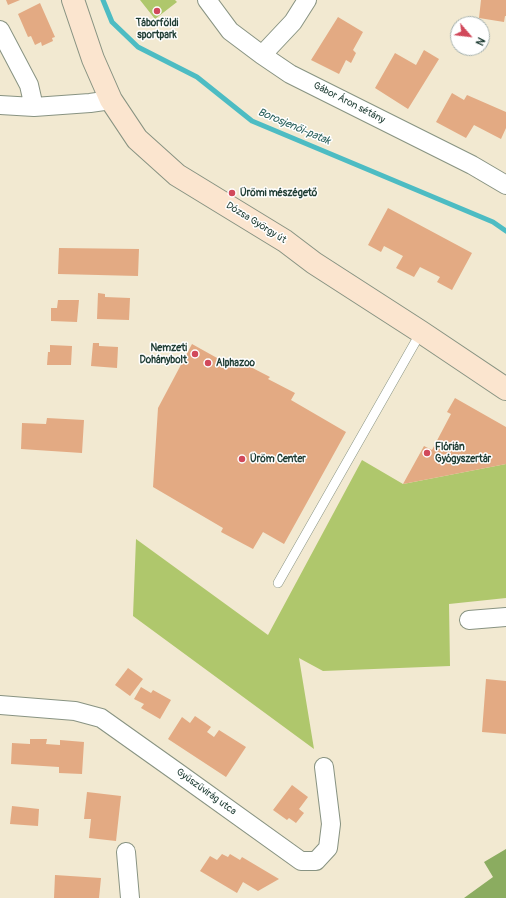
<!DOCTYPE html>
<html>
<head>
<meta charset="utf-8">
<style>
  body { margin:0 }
  #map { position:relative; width:506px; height:898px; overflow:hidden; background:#f2e9d1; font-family:Pangolin,sans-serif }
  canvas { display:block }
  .north { position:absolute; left:450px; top:16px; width:40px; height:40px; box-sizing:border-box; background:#fff; border:1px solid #a5b1ae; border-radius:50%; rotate:118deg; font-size:11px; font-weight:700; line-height:16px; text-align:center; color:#1f3d34 }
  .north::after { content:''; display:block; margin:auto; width:14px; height:18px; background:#d1495b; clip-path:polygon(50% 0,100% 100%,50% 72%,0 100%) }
</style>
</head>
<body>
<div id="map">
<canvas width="506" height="898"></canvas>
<div class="north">N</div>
</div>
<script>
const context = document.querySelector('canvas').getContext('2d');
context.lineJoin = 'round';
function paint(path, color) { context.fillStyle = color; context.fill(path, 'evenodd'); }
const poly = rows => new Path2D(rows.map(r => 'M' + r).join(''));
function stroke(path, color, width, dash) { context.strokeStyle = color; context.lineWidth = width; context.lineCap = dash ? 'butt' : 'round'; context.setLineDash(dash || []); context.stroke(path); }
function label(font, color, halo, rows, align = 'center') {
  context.font = font + ' Pangolin,sans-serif'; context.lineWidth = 3; context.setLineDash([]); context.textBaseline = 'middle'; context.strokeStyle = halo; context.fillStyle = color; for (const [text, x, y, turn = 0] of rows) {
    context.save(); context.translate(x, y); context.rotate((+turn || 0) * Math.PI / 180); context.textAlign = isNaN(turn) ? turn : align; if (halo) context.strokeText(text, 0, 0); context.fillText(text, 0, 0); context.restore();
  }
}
const green = poly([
  [140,0,175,0,177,2,155,19],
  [362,460,403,484,506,464,506,598,449,604,450,666,323,671,299,658,314,749,133,616,136,539,268,635]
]);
const forest = poly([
  [506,849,506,898,464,898,493,877,484,862]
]);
const stream = poly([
  [103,0,112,22,138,47,197,77,252,121,493,222,506,231]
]);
const building = poly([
  [6,0,20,0,8,5],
  [481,0,506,0,506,16,505,16,504,22,479,18],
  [40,3,55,37,52,38,53,41,42,46,41,42,35,45,31,36,28,37,18,14],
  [338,17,363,32,353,50,356,53,351,63,346,60,339,74,311,60],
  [424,50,439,59,408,109,375,88,395,53,416,65],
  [452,93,464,100,467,95,506,112,506,128,501,139,474,125,466,138,436,122],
  [388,208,472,253,452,290,437,282,440,277,420,267,414,277,396,268,403,256,384,246,381,252,368,245],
  [59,248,139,249,138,276,58,274],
  [98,293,105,294,105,297,130,298,129,320,97,319],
  [58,300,79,300,77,322,51,321,51,308,57,308],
  [93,343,99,343,99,346,118,347,117,368,91,366],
  [192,344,235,368,239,361,270,377,268,379,295,393,291,400,346,432,284,544,263,532,253,549,221,532,223,528,153,487,158,408],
  [50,345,72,346,71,365,47,365,48,352,50,352],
  [455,398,506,427,506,464,403,484,424,446,432,450,451,414,447,412],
  [47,418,84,420,82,453,21,449,22,423,46,424],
  [128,668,143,679,130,696,115,685],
  [486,679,506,681,506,734,482,732],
  [141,687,151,693,153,690,171,700,160,719,141,708,144,704,134,699],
  [195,716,211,727,207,732,214,737,219,730,246,747,226,777,168,739,182,717,190,723],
  [30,739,47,739,46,744,60,745,60,740,84,742,82,774,59,773,59,767,11,764,12,743,30,744],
  [292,785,308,797,299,809,304,813,296,823,289,818,287,820,273,810],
  [87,792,121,796,116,841,89,838,91,819,84,819],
  [12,806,39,809,38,826,10,824],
  [222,854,228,857,230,854,240,860,242,857,279,879,258,891,243,882,237,893,200,871,210,856,217,860],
  [55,875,101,878,99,898,54,898]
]);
const service = poly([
  [278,583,421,332]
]);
const minor = poly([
  [207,0,230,31,262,55,290,74,472,165,506,185],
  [0,30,29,85,34,107],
  [262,55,293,22,307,0],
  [0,105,34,107,90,103,111,100],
  [469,620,506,617],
  [0,705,75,711,101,718,177,772,301,861,316,861,328,848,331,824,324,767],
  [126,852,130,898]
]);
const secondary = poly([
  [73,0,93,59,111,100,137,139,177,175,285,241,314,263,421,332,506,389]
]);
const markers = [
  [157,11,4,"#d1495b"],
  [232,193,4,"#d1495b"],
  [195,354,4,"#d1495b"],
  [208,363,4,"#d1495b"],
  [427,453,4,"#d1495b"],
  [242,459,4,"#d1495b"]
];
const poiNames = [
  ["Táborföldi",157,23,"center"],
  ["sportpark",157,35,"center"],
  ["Ürömi mészégető",240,193],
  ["Nemzeti",187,348,"right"],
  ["Dohánybolt",187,360,"right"],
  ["Alphazoo",216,363],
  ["Flórián",435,447],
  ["Gyógyszertár",435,459],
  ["Üröm Center",250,459]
];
const streetNames = [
  ["Gábor Áron sétány",349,103,27],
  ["Dózsa György út",256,223,32],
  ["Gyűszűvirág utca",206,792,36]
];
const waterNames = [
  ["Borosjenői-patak",294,127,23]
];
paint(green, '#afc76c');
paint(forest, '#8bac60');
stroke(stream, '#4dbcc3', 5);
paint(building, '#e3aa83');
stroke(service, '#889382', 10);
stroke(minor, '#889382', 20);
stroke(secondary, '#889382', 24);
stroke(service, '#fff', 9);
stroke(minor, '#fff', 18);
stroke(secondary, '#fbe5cf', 22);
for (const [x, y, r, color] of markers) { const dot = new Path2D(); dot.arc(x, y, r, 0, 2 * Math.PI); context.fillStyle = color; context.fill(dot); stroke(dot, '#fff', 1.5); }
label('bold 10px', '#1f3d34', '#fff', poiNames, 'left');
label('10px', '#1f3d34', '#fff', streetNames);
label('italic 11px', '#2d635f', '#fff', waterNames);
</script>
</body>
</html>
